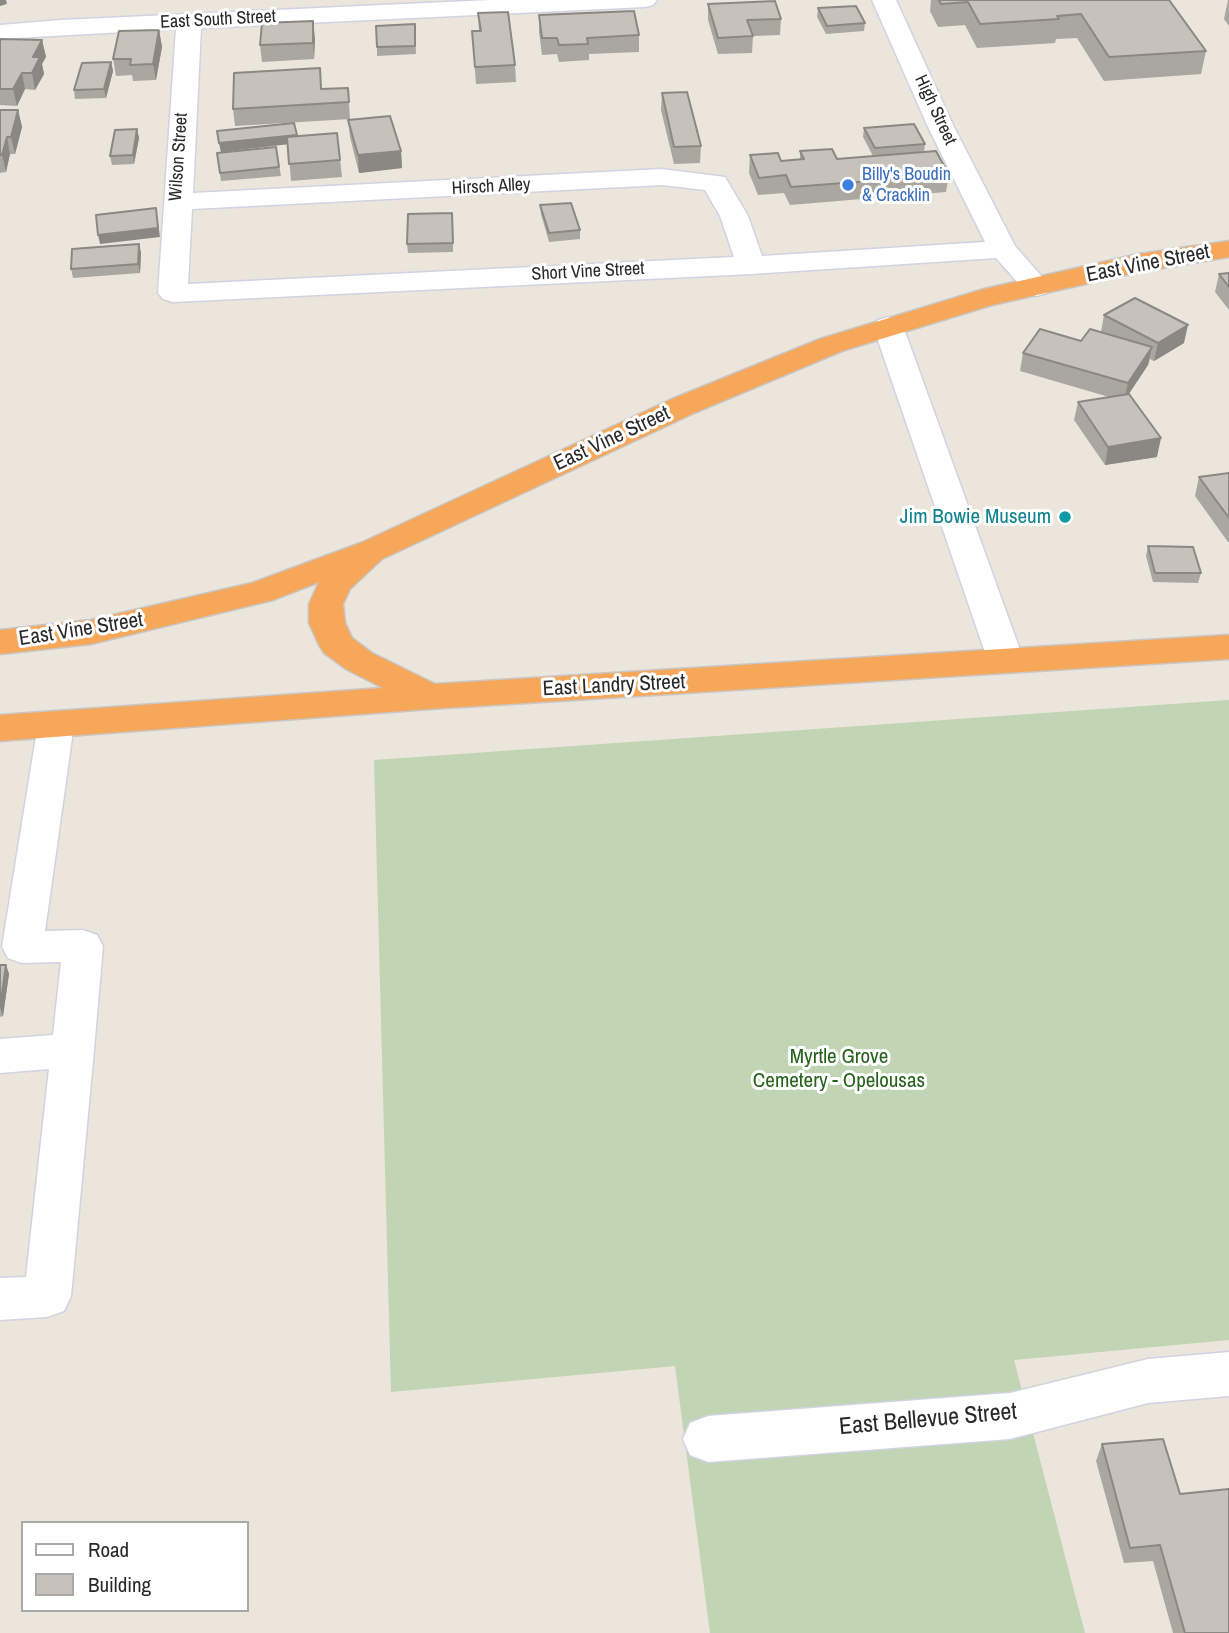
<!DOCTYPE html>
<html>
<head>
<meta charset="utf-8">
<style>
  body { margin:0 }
  #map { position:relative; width:1229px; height:1633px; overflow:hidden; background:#ebe5db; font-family:"Archivo Narrow",sans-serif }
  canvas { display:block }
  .legend { position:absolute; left:21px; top:1521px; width:228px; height:91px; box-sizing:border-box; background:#fff; border:2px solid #a9a9a9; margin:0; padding:9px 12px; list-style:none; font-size:21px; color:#292929 }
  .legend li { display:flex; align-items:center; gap:14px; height:35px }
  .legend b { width:35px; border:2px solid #a9a9a9 }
</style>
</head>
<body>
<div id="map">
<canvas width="1229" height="1633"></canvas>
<ul class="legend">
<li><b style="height:9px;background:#fff"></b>Road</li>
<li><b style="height:19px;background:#c6c2bb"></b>Building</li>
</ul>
</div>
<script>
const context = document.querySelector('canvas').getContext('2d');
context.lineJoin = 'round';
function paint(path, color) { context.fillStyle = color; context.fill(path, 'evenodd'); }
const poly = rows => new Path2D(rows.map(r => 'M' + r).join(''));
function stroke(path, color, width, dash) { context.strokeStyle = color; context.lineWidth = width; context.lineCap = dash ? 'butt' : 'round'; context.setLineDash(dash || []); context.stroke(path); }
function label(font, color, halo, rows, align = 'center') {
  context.font = font + ' "Archivo Narrow",sans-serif'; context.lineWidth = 6; context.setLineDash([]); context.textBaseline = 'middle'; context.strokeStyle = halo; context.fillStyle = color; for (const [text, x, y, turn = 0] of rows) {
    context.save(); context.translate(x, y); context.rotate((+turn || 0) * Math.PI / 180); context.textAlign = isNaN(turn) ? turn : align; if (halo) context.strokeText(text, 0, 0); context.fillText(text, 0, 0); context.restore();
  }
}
const cemetery = poly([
  [1229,700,1229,1340,1014,1360,1085,1633,710,1633,675,1366,391,1392,374,760]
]);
const minor = poly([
  [490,0,657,0,653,5,645,7,201,28,193,193,662,169,725,177,748,216,762,256,985,242,928,127,872,0,896,0,954,127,1015,246,1051,287,1047,293,1037,296,1027,293,996,258,751,274,173,302,163,299,158,293,176,29,0,39,0,25,61,20,490,0],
  [662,185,705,190,720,216,734,257,188,284,192,209,662,185],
  [888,317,898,320,903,326,1024,661,1019,669,1006,673,993,669,988,661,873,326,878,320,888,317],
  [56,711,69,715,74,724,45,931,83,930,97,935,103,946,94,1050,71,1296,64,1311,47,1317,0,1320,0,1278,26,1277,49,1069,0,1073,0,1039,53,1035,61,962,22,963,8,958,2,947,38,724,43,715,56,711],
  [1229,1352,1229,1396,1148,1403,1010,1439,708,1462,690,1455,683,1439,690,1423,708,1416,1010,1393,1148,1359,1229,1352]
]);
const highway = poly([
  [1229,241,1229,257,1139,272,992,305,842,351,694,413,382,559,350,589,343,604,345,623,352,638,372,653,435,684,1229,635,1229,659,430,709,0,741,0,715,383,688,346,669,324,653,319,645,309,623,309,604,319,582,273,600,91,644,0,654,0,630,91,620,252,583,363,542,672,399,820,339,984,289,1139,254,1229,241]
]);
const wall = poly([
  [931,0,1169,0,1206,51,1201,74,1104,81,1077,38,1056,39,1055,43,977,48,965,25,938,27,930,11],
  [1228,0,1229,0,1229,26,1224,19],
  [708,4,781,19,780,35,753,36,752,53,718,54,708,20],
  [818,8,865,23,864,31,826,34,817,17],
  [478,13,515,65,516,82,476,84,472,31,479,31],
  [539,15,639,35,639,52,589,54,589,60,559,62,557,54,542,55,539,32],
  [415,24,416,54,377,56,377,47],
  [159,30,162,47,156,80,133,81,132,75,116,76,113,59],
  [315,38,314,59,262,62,260,45],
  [0,39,42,40,46,57,42,64,44,74,35,90,25,89,17,106,0,105],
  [111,62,113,71,106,98,75,99,74,90],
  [348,88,350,119,235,126,233,109,322,89],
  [662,93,701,146,700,163,674,164,661,110],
  [0,110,18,110,22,127,15,154,10,154,6,172,0,173],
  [348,120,401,151,402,168,359,173,350,137],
  [864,128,925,144,924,152,949,175,946,192,790,205,784,193,758,195,749,173,750,155,781,161,800,160,800,151,837,159,873,156,863,137],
  [137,129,139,138,134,164,112,165,110,156],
  [217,131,297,136,337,133,342,177,291,181,288,144,221,152],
  [276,147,281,176,221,181,217,153],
  [540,205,580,230,580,239,549,242,541,214],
  [453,222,453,252,408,253,407,244],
  [139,244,141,253,140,273,73,278,71,269],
  [1229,273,1229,310,1215,292,1219,274],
  [1104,315,1184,343,1154,361,1150,359,1148,365,1129,394,1157,457,1105,465,1074,420,1078,402,1109,397,1020,371,1023,353,1081,341,1101,332],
  [1229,473,1229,542,1228,542,1195,496,1199,477],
  [1148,546,1201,573,1198,583,1153,582,1146,556],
  [0,965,6,965,9,974,3,1016,0,1017],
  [1102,1444,1180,1494,1229,1633,1173,1633,1153,1561,1124,1563,1096,1461]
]);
const shadedWall = poly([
  [0,0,6,0,7,4,0,6],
  [313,21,315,38,314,59,313,43],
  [159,30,162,47,156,80,153,64],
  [42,40,46,57,42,64,44,74,35,90,32,73,33,57],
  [111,62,113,71,106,98,104,89],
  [22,73,25,89,17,106,13,89],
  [18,110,22,127,15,154,11,137],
  [137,129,139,138,134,164,133,155],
  [297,135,298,143,221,152,219,143],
  [7,137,10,154,6,172,2,155],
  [401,151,402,168,359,173,358,155],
  [156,208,160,237,100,244,98,235],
  [139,244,141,253,140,273,138,264],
  [1188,325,1184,343,1154,361,1158,343],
  [1152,347,1148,365,1124,401,1128,383],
  [1161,438,1157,457,1105,465,1108,447],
  [6,965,9,974,3,1016,0,1007]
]);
const building = poly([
  [939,0,1169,0,1206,51,1109,57,1081,14,1057,16,1059,19,980,24,968,2,941,4,939,0],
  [775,1,781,19,747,20,753,36,718,38,708,4,775,1],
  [856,6,865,23,827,26,818,8,856,6],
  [634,11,639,35,587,38,588,44,559,45,557,38,542,38,539,15,634,11],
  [508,12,515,65,475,67,472,31,481,31,478,13,508,12],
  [313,21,313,43,260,45,262,23,313,21],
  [415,24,415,46,377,47,376,26,415,24],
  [159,30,153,64,130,65,131,59,113,59,119,31,159,30],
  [0,39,42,40,33,57,40,57,32,73,22,73,13,89,0,89,0,39],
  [111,62,104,89,74,90,82,63,111,62],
  [320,68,321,89,348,88,349,102,233,109,234,73,320,68],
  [687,92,701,146,674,147,662,93,687,92],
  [0,110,18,110,11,137,7,137,2,155,0,155,0,110],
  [390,116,401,151,358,155,348,120,390,116],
  [294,123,297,135,219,143,217,131,294,123],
  [914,124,925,144,875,148,864,128,914,124],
  [137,129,133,155,110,156,115,130,137,129],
  [337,133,340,160,289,164,287,137,337,133],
  [276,147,279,167,220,173,217,153,276,147],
  [832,149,837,159,936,151,949,175,791,187,786,175,759,178,750,155,778,153,781,161,804,159,800,151,832,149],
  [571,203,580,230,549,233,540,205,571,203],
  [156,208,158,228,98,235,96,215,156,208],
  [452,213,453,243,407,244,408,214,452,213],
  [139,244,138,264,71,269,72,249,139,244],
  [1229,273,1229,287,1219,274,1229,273],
  [1135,298,1188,325,1158,343,1104,315,1135,298],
  [1040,329,1081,341,1090,329,1152,347,1128,383,1023,353,1040,329],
  [1129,394,1161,438,1108,447,1078,402,1129,394],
  [1229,473,1229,518,1199,477,1229,473],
  [1148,546,1193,547,1201,573,1155,573,1148,546],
  [0,965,6,965,0,1007,0,965],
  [1163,1439,1180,1494,1229,1489,1229,1633,1185,1633,1160,1545,1130,1548,1102,1444,1163,1439]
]);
const markers = [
  [848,185,7,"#3f7fe0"],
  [1065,517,7,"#0f9aa8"]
];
const farStreetnames = [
  ["East South Street",218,20,-3],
  ["High Street",935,110,65],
  ["Wilson Street",179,157,-86],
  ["Hirsch Alley",491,187,-3],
  ["Short Vine Street",588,272,-3]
];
const farShopnames = [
  ["Billy's Boudin",862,175],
  ["& Cracklin",862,196]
];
const streetNames = [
  ["East Vine Street",1148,264,-11],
  ["East Vine Street",612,439,-25],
  ["East Vine Street",81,630,-9],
  ["East Landry Street",614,686,-3]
];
const cultureNames = [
  ["Jim Bowie Museum",1051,517]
];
const parkNames = [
  ["Myrtle Grove",839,1057],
  ["Cemetery - Opelousas",839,1081]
];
const nearStreetnames = [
  ["East Bellevue Street",928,1420,-5]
];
paint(cemetery, '#c1d4b3');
stroke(minor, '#d1d3e1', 3);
stroke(highway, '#c7c7c7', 3);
paint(minor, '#fff');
paint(highway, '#f7a75a');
paint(wall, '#aaa7a1');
paint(shadedWall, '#8b8883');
paint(building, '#c6c2bb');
stroke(building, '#8b8883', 2);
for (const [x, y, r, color] of markers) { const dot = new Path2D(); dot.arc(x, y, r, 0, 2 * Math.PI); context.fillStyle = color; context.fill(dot); stroke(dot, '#fff', 2.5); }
label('18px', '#292929', '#fff', farStreetnames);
label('18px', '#366cbe', '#fff', farShopnames, 'left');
label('21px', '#292929', '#fff', streetNames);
label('21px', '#0d838f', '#fff', cultureNames, 'right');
label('21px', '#27621d', '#fff', parkNames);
label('24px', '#292929', '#fff', nearStreetnames);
</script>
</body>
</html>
